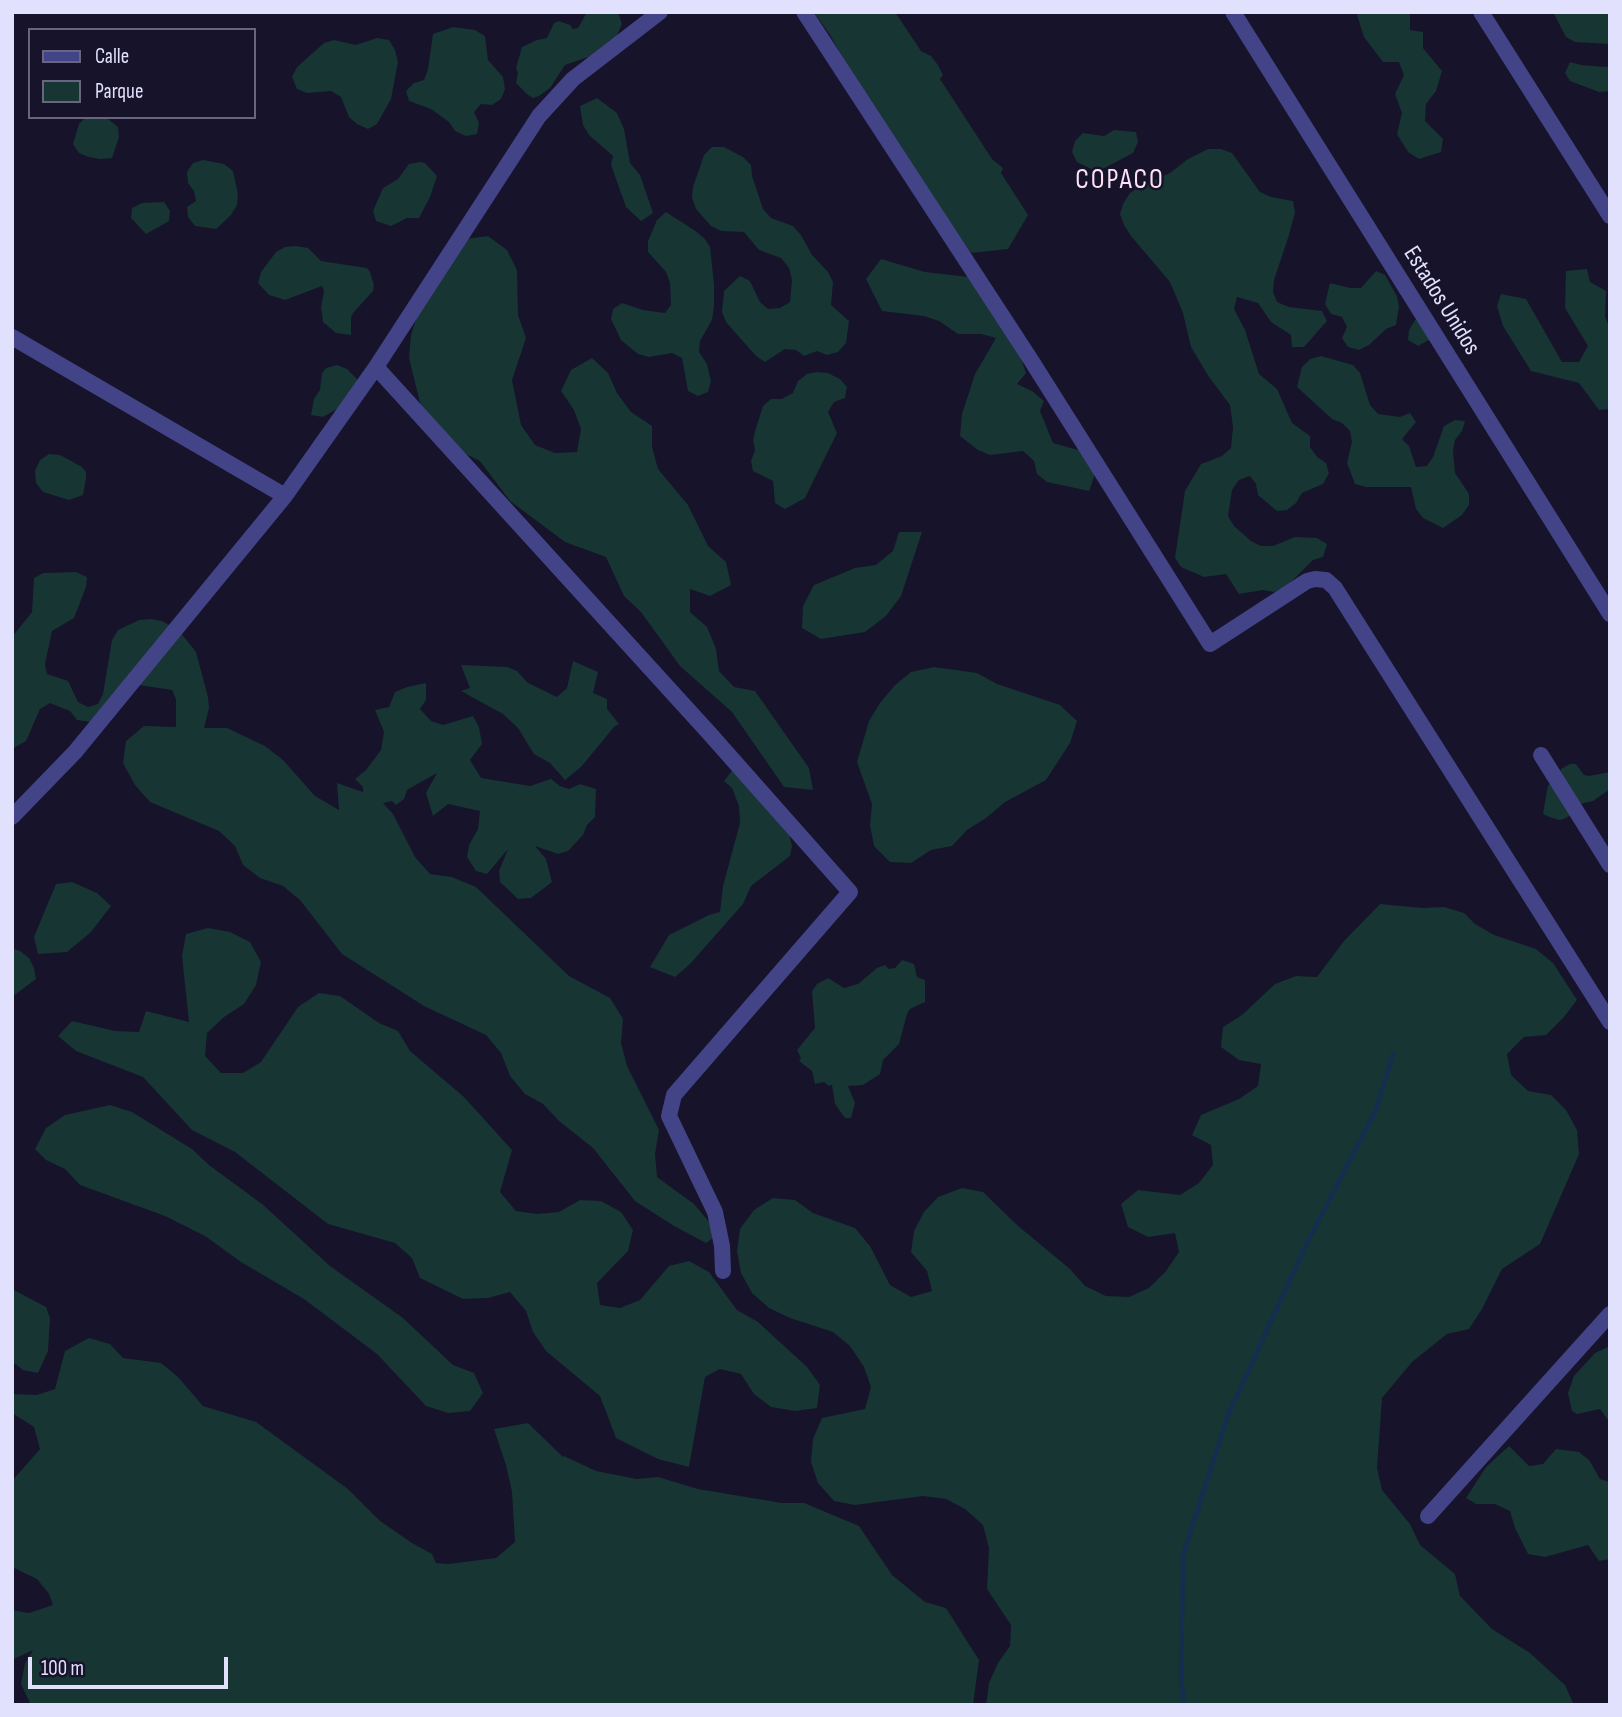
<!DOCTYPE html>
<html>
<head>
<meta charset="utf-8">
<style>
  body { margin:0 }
  #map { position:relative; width:1622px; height:1717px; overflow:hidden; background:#16132b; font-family:"Sofia Sans Condensed",sans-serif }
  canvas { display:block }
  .frame { position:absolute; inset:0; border:14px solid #e1e0fd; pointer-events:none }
  .legend { position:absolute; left:28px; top:28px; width:228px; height:91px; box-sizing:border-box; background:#16132b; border:2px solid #67657f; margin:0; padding:9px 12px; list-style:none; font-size:21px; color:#e1e0fd }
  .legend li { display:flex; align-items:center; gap:14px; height:35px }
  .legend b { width:35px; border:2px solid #67657f }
  .scale { position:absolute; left:28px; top:1657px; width:200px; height:32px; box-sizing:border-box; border:4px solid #e1e0fd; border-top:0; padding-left:9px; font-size:21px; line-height:24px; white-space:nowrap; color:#e1e0fd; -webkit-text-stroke:5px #16132b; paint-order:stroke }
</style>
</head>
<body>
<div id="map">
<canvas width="1622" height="1717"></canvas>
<div class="frame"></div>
<ul class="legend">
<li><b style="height:9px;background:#424487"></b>Calle</li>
<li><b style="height:19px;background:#173532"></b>Parque</li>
</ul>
<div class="scale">100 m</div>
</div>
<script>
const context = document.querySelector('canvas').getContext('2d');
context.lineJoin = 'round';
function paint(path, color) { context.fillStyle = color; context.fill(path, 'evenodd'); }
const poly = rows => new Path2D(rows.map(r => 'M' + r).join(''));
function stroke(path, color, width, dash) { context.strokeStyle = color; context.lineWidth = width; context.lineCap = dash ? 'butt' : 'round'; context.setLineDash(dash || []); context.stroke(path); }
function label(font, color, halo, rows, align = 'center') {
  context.font = font + ' "Sofia Sans Condensed",sans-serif'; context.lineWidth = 5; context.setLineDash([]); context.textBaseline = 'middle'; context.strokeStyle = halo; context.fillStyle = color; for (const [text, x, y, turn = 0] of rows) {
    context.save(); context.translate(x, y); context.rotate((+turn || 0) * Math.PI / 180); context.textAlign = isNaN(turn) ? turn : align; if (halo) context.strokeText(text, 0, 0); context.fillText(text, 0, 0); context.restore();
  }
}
const green = poly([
  [587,12,618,12,622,24,615,40,597,54,565,65,550,88,539,96,533,98,528,95,516,83,518,73,516,68,522,47,537,40,547,38,554,23,559,21,570,25,573,29,578,28],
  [814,12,895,12,921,51,931,56,938,65,943,75,940,79,992,159,1003,168,1001,173,1028,215,1008,249,971,253,891,142,830,35],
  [1356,12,1410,12,1410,30,1423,32,1423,48,1442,71,1436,91,1426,104,1425,121,1443,139,1441,152,1419,159,1408,152,1397,134,1402,113,1395,94,1404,75,1399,62,1383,62,1364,37],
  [1553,12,1610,12,1610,44,1575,42,1566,37],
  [453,27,475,30,485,36,488,60,503,77,505,89,501,99,492,105,481,104,474,112,479,123,477,134,466,136,455,131,449,122,431,109,409,101,406,91,414,83,424,80,428,69,433,34],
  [377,38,389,40,395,50,398,62,391,99,377,124,368,129,357,124,349,117,341,97,331,91,307,93,297,89,292,77,297,67,324,43,334,40,356,45],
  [1570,62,1581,65,1607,67,1610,64,1610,91,1599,92,1570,81,1565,73],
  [597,98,617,113,624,129,630,163,640,175,653,213,641,221,626,207,611,165,613,156,589,135,583,125,580,106],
  [86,117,108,119,118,127,119,137,112,158,100,159,89,157,79,153,73,144,79,124],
  [1114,130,1136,132,1138,142,1133,153,1097,172,1077,162,1072,152,1075,141,1083,133,1104,136],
  [712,147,724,147,743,157,751,165,752,176,763,209,771,218,793,226,801,235,812,255,828,272,833,282,831,305,849,321,846,343,838,352,827,355,817,351,804,356,796,350,785,349,765,362,756,356,726,322,722,312,724,291,740,276,750,281,760,302,768,309,780,308,790,302,792,280,789,268,781,258,759,250,744,232,721,231,711,226,696,209,692,198,693,187,704,155],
  [1208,149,1221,149,1232,153,1260,192,1271,197,1293,201,1295,212,1289,235,1274,280,1273,292,1277,302,1289,307,1322,311,1327,321,1304,347,1292,347,1291,335,1271,322,1258,303,1237,297,1234,309,1245,330,1259,374,1277,389,1292,423,1310,436,1310,447,1317,457,1326,463,1329,473,1323,484,1302,493,1296,503,1287,510,1277,511,1258,495,1256,484,1250,476,1239,480,1232,490,1228,516,1234,526,1251,541,1261,546,1273,546,1295,537,1317,538,1327,544,1323,557,1313,560,1286,587,1274,592,1263,590,1239,594,1226,574,1204,577,1181,567,1175,558,1185,491,1201,464,1222,456,1231,448,1233,427,1230,405,1209,377,1191,347,1183,313,1170,282,1131,236,1124,225,1120,214,1123,204,1130,193,1139,187,1170,173,1188,159],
  [203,160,224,164,233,171,238,194,237,205,231,215,216,229,195,226,188,217,187,207,196,201,194,191,188,183,187,172,193,163],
  [420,162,425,163,437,176,430,197,419,218,407,218,391,226,376,221,373,211,383,188,398,179,409,164],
  [164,202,170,211,169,221,146,234,131,218,132,208,142,203],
  [666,212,694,230,704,238,710,247,714,284,714,307,712,320,700,341,699,352,707,364,711,381,708,392,698,396,688,391,682,358,672,353,649,357,638,354,621,340,611,319,613,309,622,303,643,310,665,313,671,305,670,283,666,272,648,252,648,241,657,220],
  [488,236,507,250,517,270,518,315,526,338,512,380,521,425,535,445,555,453,577,452,581,429,574,410,561,391,571,370,592,358,608,373,617,393,631,412,652,426,652,447,658,469,688,505,708,546,726,562,731,585,710,596,690,589,690,612,707,627,716,649,719,671,734,687,755,691,809,768,813,790,784,787,732,712,680,666,641,612,624,596,606,557,565,542,510,501,480,461,440,441,420,403,409,358,411,335,417,316,465,239],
  [296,246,308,248,321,261,367,268,370,272,374,285,373,291,353,313,351,318,351,335,336,333,323,322,321,307,324,291,322,286,285,300,269,295,258,283,261,272,276,252,285,247],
  [881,259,925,272,969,277,1012,332,1026,373,1017,384,1032,391,1044,401,1040,411,1053,443,1089,453,1095,474,1089,491,1047,482,1037,474,1034,461,1023,451,990,455,978,450,960,436,962,414,975,374,996,338,981,334,958,334,939,321,924,316,882,311,866,279],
  [1587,269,1590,282,1606,291,1605,317,1610,329,1610,409,1599,410,1579,383,1531,371,1503,326,1497,306,1501,294,1526,299,1562,362,1579,362,1588,346,1565,308,1566,271],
  [1376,271,1385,275,1397,296,1399,307,1396,325,1386,329,1369,345,1359,350,1348,347,1342,338,1347,327,1342,317,1331,314,1325,304,1330,283,1350,288,1361,288],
  [1426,319,1429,340,1418,346,1408,340,1409,330,1415,320],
  [1321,356,1353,365,1360,373,1370,405,1378,414,1400,417,1410,413,1416,422,1402,439,1409,446,1416,467,1427,466,1433,457,1444,426,1455,420,1465,421,1462,431,1455,440,1453,451,1455,473,1469,494,1469,505,1462,515,1443,528,1423,518,1416,509,1411,487,1366,487,1355,484,1347,463,1352,442,1350,431,1342,423,1332,419,1297,387,1302,367,1310,359],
  [337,365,347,369,359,381,342,406,323,417,311,415,314,399,320,390,322,373,326,368],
  [817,372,828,373,840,379,847,387,845,398,834,402,828,412,837,433,805,498,785,509,775,503,773,481,753,471,751,461,755,450,753,440,756,428,763,406,771,399,782,399,793,393,798,381,807,374],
  [49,454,60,455,82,467,86,472,86,478,83,495,69,500,43,492,36,483,35,471,40,460],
  [899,532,922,532,901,596,886,616,865,632,821,639,802,628,803,606,814,585,855,568,876,565,893,551],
  [76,572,87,577,86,587,74,618,52,631,45,664,47,674,68,681,78,702,88,707,98,704,103,694,112,640,118,630,139,620,151,619,162,621,171,626,181,633,196,652,208,697,209,708,204,728,227,728,265,746,283,760,315,796,339,810,337,783,363,792,363,787,355,779,366,770,381,750,384,732,375,710,389,707,395,692,407,687,426,683,426,700,420,709,431,721,443,725,473,716,479,727,482,744,470,760,481,778,530,786,551,779,560,786,569,789,580,784,596,789,595,817,587,825,583,835,568,851,558,854,535,846,546,859,552,882,531,898,518,899,500,882,499,871,508,849,487,874,476,871,467,857,469,845,478,829,480,811,448,804,433,816,426,793,437,773,407,790,404,799,396,805,392,801,383,803,393,814,415,857,430,874,452,877,476,887,569,976,610,998,623,1019,621,1043,627,1066,659,1130,655,1154,657,1177,694,1204,710,1223,714,1237,706,1243,674,1226,635,1201,593,1148,559,1121,543,1104,525,1094,510,1076,501,1053,486,1035,424,1006,342,954,300,900,283,886,260,878,243,865,235,846,219,831,150,802,135,785,123,763,126,741,144,726,176,727,176,699,172,690,139,685,98,723,77,720,70,711,50,703,40,709,26,741,12,749,12,637,32,612,34,578,43,573],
  [573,661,598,672,593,693,607,699,607,709,619,724,614,727,581,767,565,780,550,763,534,754,518,728,503,714,461,691,470,688,461,665,507,667,517,671,528,683,557,697,567,688],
  [934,667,977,673,997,684,1060,705,1077,721,1070,743,1046,780,1005,802,986,818,967,830,952,846,931,850,911,863,890,862,874,846,870,825,872,804,857,762,869,721,880,703,895,685,911,672],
  [1570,764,1576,764,1584,775,1589,776,1610,772,1610,789,1593,801,1576,805,1571,815,1566,818,1560,820,1549,817,1543,814,1548,785,1558,781,1561,769],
  [734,768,786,819,792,846,790,856,751,886,743,904,690,964,675,977,650,967,669,935,709,915,720,912,723,886,740,823,739,806,732,788,724,781],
  [72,882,97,893,111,906,91,932,67,952,38,954,34,937,56,884],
  [1380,904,1423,908,1444,907,1464,913,1475,924,1494,935,1536,949,1553,963,1577,1000,1564,1017,1546,1035,1524,1037,1507,1054,1511,1075,1528,1091,1551,1095,1566,1110,1577,1130,1579,1154,1540,1244,1502,1269,1482,1309,1469,1329,1447,1334,1412,1362,1382,1398,1377,1468,1382,1490,1410,1524,1420,1545,1455,1574,1460,1596,1492,1629,1530,1653,1565,1685,1574,1705,986,1705,989,1683,998,1663,1010,1646,1011,1625,987,1589,989,1548,983,1525,965,1509,946,1499,923,1496,855,1505,834,1501,818,1483,811,1462,813,1439,822,1418,865,1409,871,1387,864,1367,850,1346,833,1332,790,1318,769,1308,752,1293,741,1273,737,1251,740,1229,754,1210,773,1198,795,1200,813,1213,855,1228,870,1246,890,1285,911,1297,932,1291,927,1271,911,1252,914,1231,924,1212,938,1197,962,1188,983,1192,1017,1225,1070,1269,1085,1286,1106,1296,1129,1297,1149,1288,1166,1271,1179,1252,1175,1233,1148,1237,1128,1227,1121,1204,1138,1190,1180,1195,1199,1183,1213,1165,1211,1145,1192,1135,1201,1115,1239,1099,1258,1086,1261,1064,1239,1060,1221,1047,1223,1027,1242,1015,1275,984,1296,976,1317,977,1344,941],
  [208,928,230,932,250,942,261,962,256,985,244,1004,224,1017,207,1033,205,1056,221,1073,243,1073,261,1062,298,1007,319,993,340,996,379,1023,398,1031,410,1051,464,1097,512,1150,500,1192,516,1211,537,1214,559,1212,580,1200,601,1201,621,1212,633,1230,628,1251,597,1283,600,1305,620,1308,640,1300,669,1266,689,1261,709,1272,737,1310,758,1322,807,1367,820,1385,817,1408,795,1411,771,1407,754,1394,741,1374,720,1369,705,1377,689,1467,658,1459,616,1438,600,1396,546,1351,533,1332,526,1311,510,1292,488,1298,463,1299,420,1278,412,1258,395,1243,328,1224,235,1152,192,1130,143,1077,76,1051,58,1036,72,1021,115,1031,139,1032,146,1011,189,1022,182,956,186,934],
  [12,948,20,951,29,958,34,968,36,979,12,997],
  [902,960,914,964,917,977,925,980,925,1002,910,1009,907,1014,899,1044,883,1060,880,1074,863,1085,848,1086,855,1103,851,1118,845,1118,835,1104,832,1085,829,1086,824,1082,815,1084,812,1071,799,1061,801,1058,797,1050,815,1028,812,991,817,984,828,978,844,988,858,984,877,968,885,965,889,969,895,968],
  [110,1105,132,1112,192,1149,209,1165,262,1204,330,1266,403,1318,453,1365,474,1373,483,1393,470,1411,448,1413,426,1406,377,1354,304,1299,241,1262,205,1236,165,1216,80,1185,65,1169,46,1160,35,1149,46,1128,65,1115],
  [12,1289,46,1307,50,1318,48,1351,38,1373,23,1370,14,1363],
  [89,1338,110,1344,123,1358,161,1363,178,1377,203,1406,256,1422,348,1489,380,1521,412,1543,432,1554,436,1563,448,1564,496,1558,515,1542,512,1492,506,1465,494,1429,528,1423,563,1457,564,1456,596,1471,637,1479,658,1477,698,1489,782,1503,804,1503,859,1526,892,1575,925,1602,946,1608,979,1660,973,1705,31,1705,21,1684,25,1663,33,1650,12,1660,12,1610,29,1613,53,1605,49,1594,37,1579,12,1567,12,1481,40,1449,34,1427,12,1413,12,1394,37,1395,55,1389,65,1351],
  [1610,1346,1610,1423,1600,1409,1577,1414,1572,1411,1568,1393,1574,1376,1595,1353],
  [1509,1446,1529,1466,1543,1464,1556,1449,1579,1452,1589,1460,1600,1479,1610,1482,1610,1559,1599,1561,1588,1545,1545,1557,1528,1554,1515,1528,1510,1511,1495,1504,1476,1504,1466,1498,1486,1467]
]);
const stream = poly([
  [1184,1705,1181,1680,1183,1555,1228,1415,1307,1243,1376,1110,1393,1054]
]);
const minor = poly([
  [804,12,1031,360,1210,644,1307,581,1315,579,1326,580,1335,588,1610,1022],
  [1233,12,1610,614],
  [1481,12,1610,216],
  [12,337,285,496],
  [376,367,710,734,850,892,674,1095,669,1116,715,1212,722,1246,723,1271],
  [1541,755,1610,865],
  [12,817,75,752,285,496,376,367,539,116,573,79,660,12],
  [1428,1516,1610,1314]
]);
const streetNames = [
  ["Estados Unidos",1441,301,58]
];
const quarterNames = [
  ["COPACO",1120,181]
];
paint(green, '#173532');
stroke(stream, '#132e4f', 4.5);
stroke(minor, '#424487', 16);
label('24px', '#e1e0fd', '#16132b', streetNames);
context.letterSpacing = '2px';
label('28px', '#fde1f5', '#16132b', quarterNames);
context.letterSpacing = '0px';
</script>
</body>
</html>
